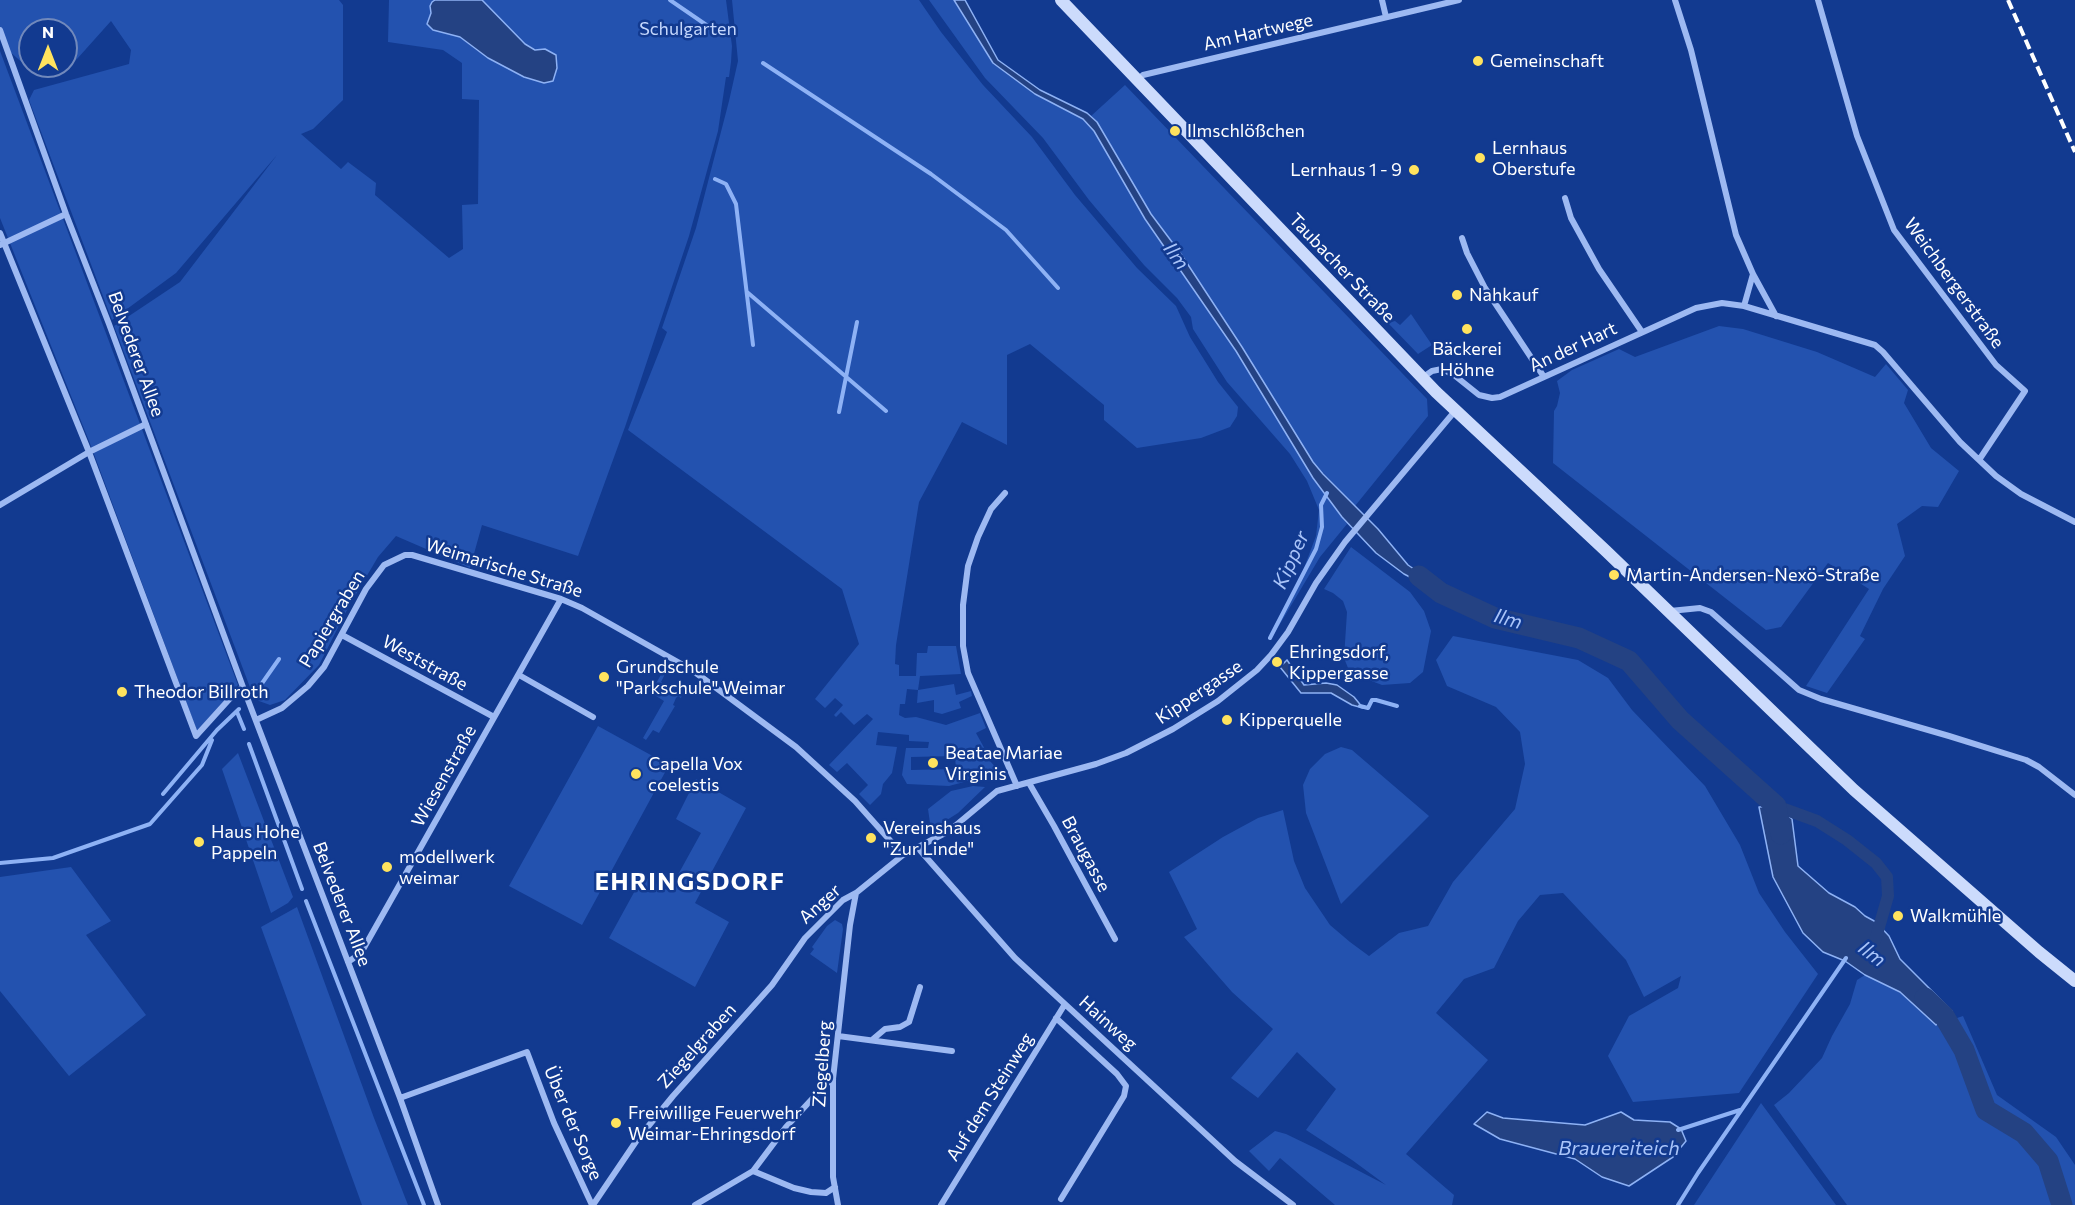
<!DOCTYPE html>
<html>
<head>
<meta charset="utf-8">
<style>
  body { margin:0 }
  #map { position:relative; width:2075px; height:1205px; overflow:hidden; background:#123a90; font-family:Commissioner,sans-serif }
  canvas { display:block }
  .north { position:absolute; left:18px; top:18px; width:60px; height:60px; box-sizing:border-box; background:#123a90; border:2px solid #7189bc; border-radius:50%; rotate:0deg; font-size:16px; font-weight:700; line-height:24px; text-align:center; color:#fff }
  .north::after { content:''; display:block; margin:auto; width:21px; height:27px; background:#ffe35e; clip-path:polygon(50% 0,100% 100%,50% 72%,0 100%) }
</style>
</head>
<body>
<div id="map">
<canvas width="2075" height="1205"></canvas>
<div class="north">N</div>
</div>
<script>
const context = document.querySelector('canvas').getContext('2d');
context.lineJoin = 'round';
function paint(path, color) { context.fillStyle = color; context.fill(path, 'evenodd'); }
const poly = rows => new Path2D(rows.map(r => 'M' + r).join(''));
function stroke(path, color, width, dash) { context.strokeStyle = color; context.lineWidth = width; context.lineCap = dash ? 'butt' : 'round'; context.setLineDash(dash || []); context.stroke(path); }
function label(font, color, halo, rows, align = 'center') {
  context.font = font + ' Commissioner,sans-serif'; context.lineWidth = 5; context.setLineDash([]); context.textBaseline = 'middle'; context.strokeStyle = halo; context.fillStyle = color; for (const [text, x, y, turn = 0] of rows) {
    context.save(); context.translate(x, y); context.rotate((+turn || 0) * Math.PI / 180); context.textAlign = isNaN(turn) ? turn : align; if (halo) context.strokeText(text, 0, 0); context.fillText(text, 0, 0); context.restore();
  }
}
const green = poly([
  [0,0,339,0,343,5,343,100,313,129,301,134,341,169,348,162,376,183,375,195,449,258,463,249,462,205,478,204,479,100,462,99,462,63,443,50,388,42,389,0,435,0,432,2,431,13,427,24,433,30,460,37,476,50,524,77,540,51,525,44,516,37,482,0,726,0,732,46,731,62,729,77,726,77,718,131,689,236,625,427,578,556,482,525,470,568,396,536,378,557,349,606,319,665,285,700,270,705,259,701,251,690,114,326,180,282,277,155,176,273,112,320,29,100,34,90,129,64,131,50,111,21,77,59,66,64,66,30,30,30,30,65,25,65,9,51,0,30],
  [732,0,919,0,941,32,983,85,1032,137,1075,195,1137,268,1176,306,1190,337,1218,382,1238,407,1237,416,1230,427,1201,438,1137,448,1104,420,1104,405,1030,344,1007,355,1007,445,962,422,919,502,896,645,895,664,899,665,899,676,916,676,917,653,927,653,928,646,956,646,961,674,920,676,918,690,954,684,956,695,971,691,972,696,959,702,961,708,942,714,934,712,934,700,917,703,918,690,907,689,905,704,900,704,899,715,905,718,916,717,946,725,980,713,986,728,976,733,987,753,992,757,990,761,997,769,998,775,991,776,984,771,979,778,949,786,907,784,902,775,906,748,928,748,929,742,909,741,909,735,878,732,876,745,897,747,892,773,883,784,881,794,870,805,859,794,868,785,847,763,837,772,829,765,873,719,867,714,854,725,841,712,836,717,834,715,843,705,835,698,825,708,815,699,859,644,842,589,628,430,667,332,662,328,696,228,729,101,738,61],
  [955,756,956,769,911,770,911,757],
  [929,0,954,0,993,63,1035,94,1083,119,1094,131,1145,219,1236,351,1313,478,1347,524,1320,557,1271,639,1269,636,1301,576,1316,536,1319,510,1307,481,1290,454,1227,382,1193,329,1191,317,1177,298,1144,265,1089,200,1043,138,985,78],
  [0,51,238,685,197,731,91,446,0,218],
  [1125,85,1427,399,1428,416,1355,506,1313,462,1242,347,1181,254,1151,214,1104,133,1091,116],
  [1411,314,1432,345,1418,354,1388,323,1395,321,1400,325],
  [1719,326,1743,329,1817,352,1875,377,1886,364,1908,390,1904,403,1931,448,1959,471,1938,507,1922,506,1897,524,1905,556,1883,589,1860,636,1865,639,1827,693,1806,686,1869,589,1828,563,1781,627,1766,630,1553,463,1554,411,1557,406,1560,393,1557,381,1572,370,1619,349,1635,357],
  [1351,547,1410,592,1424,611,1431,631,1423,672,1410,683,1382,685,1356,675,1348,668,1344,658,1347,612,1343,601,1333,593,1324,589],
  [1453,636,1578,660,1608,678,1632,710,1705,786,1740,845,1759,893,1785,932,1818,974,1739,1093,1633,1102,1608,1056,1629,1016,1678,988,1681,976,1644,997,1626,960,1563,893,1540,895,1518,921,1494,968,1464,979,1436,1013,1488,1060,1406,1154,1454,1195,1452,1205,1335,1205,1280,1158,1269,1171,1249,1151,1275,1131,1286,1134,1315,1148,1386,1185,1352,1160,1306,1130,1336,1089,1297,1052,1258,1098,1231,1078,1273,1029,1232,992,1184,937,1197,929,1169,872,1223,837,1258,818,1283,810,1294,861,1305,888,1330,925,1350,942,1369,956,1399,933,1428,926,1453,882,1515,809,1525,764,1520,732,1496,707,1447,686,1436,660],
  [664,669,667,670,661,682,682,695,681,698,678,696,676,698,673,705,675,706,659,733,653,730,646,740,643,738,664,701,653,694,653,689],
  [598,726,669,765,582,925,509,886],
  [1341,747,1352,750,1429,816,1341,904,1306,813,1303,785,1310,769,1325,754],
  [238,753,293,897,288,903,271,913,222,769],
  [696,779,746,808,695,903,729,922,695,987,609,938,643,876,669,891,701,833,676,819],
  [973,786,985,787,958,813,931,830,928,809,951,791],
  [71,867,111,921,86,935,146,1015,69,1076,0,991,0,877],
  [297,907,374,1118,408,1205,362,1205,261,927],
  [835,920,842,924,843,929,837,973,810,954,814,949,812,947,827,926],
  [1865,975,1900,992,1936,1025,1963,1016,1997,1095,2056,1137,2075,1165,2075,1205,1847,1205,1774,1105,1789,1093,1822,1058,1832,1036,1850,1004,1857,980],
  [1761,1103,1836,1205,1694,1205]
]);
const water = poly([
  [435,0,482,0,525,44,535,50,545,49,556,55,557,68,553,81,544,83,524,77,488,58,460,37,433,30,427,24,431,13,430,6,432,2,435,0],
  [954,0,965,0,998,60,1040,90,1087,113,1097,122,1151,214,1181,254,1242,347,1313,462,1323,474,1378,529,1408,565,1434,583,1441,593,1404,574,1376,553,1342,517,1313,478,1236,351,1145,219,1094,131,1083,119,1035,94,993,63,954,0],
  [1287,660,1304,685,1326,683,1337,685,1354,697,1363,708,1352,705,1331,693,1301,693,1280,667,1287,660],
  [1776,806,1792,819,1798,866,1829,893,1855,907,1865,916,1876,922,1889,936,1900,959,1952,1011,1936,1025,1900,992,1865,975,1845,961,1823,952,1803,933,1773,877,1759,807,1776,806],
  [1487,1112,1503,1118,1585,1125,1621,1112,1634,1120,1670,1122,1681,1129,1686,1141,1673,1157,1629,1186,1602,1177,1575,1159,1500,1139,1474,1124,1487,1112]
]);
const stream = poly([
  [670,0,721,35],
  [763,63,931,174,1006,230,1058,288],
  [715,179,726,184,736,204,753,345],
  [747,292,886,411],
  [839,412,857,322],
  [1270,638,1316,549,1322,527,1321,505,1327,493],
  [258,689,279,659],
  [1360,706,1368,708,1372,700,1376,700,1397,706],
  [237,712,244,729],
  [249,744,302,889],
  [163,794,217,730,239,709],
  [0,863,53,858,150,824,202,765,212,740],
  [306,901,424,1205],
  [1678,1130,1740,1110],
  [1678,1205,1698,1173,1846,958]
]);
const canal = poly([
  [1776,806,1817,821,1847,840,1876,863,1887,877,1888,896,1875,941]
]);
const river = poly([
  [1419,576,1441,593,1495,618,1579,638,1629,661,1680,720,1776,806,1781,834],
  [1925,998,1944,1016,1964,1050,1986,1110,2024,1133,2048,1161,2062,1205]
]);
const street = poly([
  [1382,0,1386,17],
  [1675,0,1691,50,1736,235,1753,274,1776,316],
  [1818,0,1857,136,1894,230,1996,365,2025,391,1979,460],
  [0,30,66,214,109,324,243,687,400,1098,438,1205],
  [1137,80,1143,75,1459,0],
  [1565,198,1571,218,1599,269,1642,332],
  [0,233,89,452,196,736,234,694,243,687],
  [1462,238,1467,253,1485,288,1544,377],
  [0,245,66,214],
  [1744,306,1753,274],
  [1422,378,1432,371,1442,369,1454,375,1479,395,1492,398,1500,397,1696,308,1722,303,1744,306,1875,345,1883,352,1960,442,1996,476,2021,494,2075,522],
  [1005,493,991,509,978,537,968,566,963,605,963,646,968,673,1017,786],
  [0,505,89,452,146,424],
  [1670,611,1700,608,1711,612,1799,690,1821,699,1949,736,2026,760,2039,767,2075,795],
  [342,635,494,717],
  [519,675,593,717],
  [256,720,282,708,308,686,324,667,366,589,384,565,405,555,412,555,561,599,582,608,692,670,796,747,855,801,903,855],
  [1029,783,1054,826,1115,939],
  [918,848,1015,958,1235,1161,1293,1205],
  [348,962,361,953,561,599],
  [1056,1018,1117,1074,1126,1086,1124,1096,1061,1199],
  [838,1036,952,1051],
  [872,1040,885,1029,900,1027,909,1022,920,987],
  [400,1098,527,1052,554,1123,592,1205],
  [753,1171,794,1188,811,1192,826,1193,835,1187],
  [593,1205,637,1140,673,1096,772,985,805,938,843,900,856,893,903,855,949,831,997,791,1096,764,1126,753,1173,729,1218,701,1257,670,1271,655,1288,632,1316,583,1345,542,1455,411],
  [695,1205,753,1171,786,1127,826,1084,833,1079],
  [838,1205,833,1177,833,1079,850,925,856,893],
  [941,1205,1065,1004]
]);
const secondary = poly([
  [1061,0,1436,392,1606,551,1854,790,2039,952,2075,981]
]);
const rail = poly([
  [2008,0,2075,152]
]);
const markers = [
  [1478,61,6,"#ffe35e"],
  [1175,131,6,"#ffe35e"],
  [1480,158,6,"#ffe35e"],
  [1414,170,6,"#ffe35e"],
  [1457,295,6,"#ffe35e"],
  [1467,329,6,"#ffe35e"],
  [1614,575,6,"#ffe35e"],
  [1277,662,6,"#ffe35e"],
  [604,677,6,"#ffe35e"],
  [122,692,6,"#ffe35e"],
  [1227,720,6,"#ffe35e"],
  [933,763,6,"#ffe35e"],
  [636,774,6,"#ffe35e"],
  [871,838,6,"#ffe35e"],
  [199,842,6,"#ffe35e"],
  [387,867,6,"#ffe35e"],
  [1898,916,6,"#ffe35e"],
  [616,1123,6,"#ffe35e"]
];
const parkNames = [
  ["Schulgarten",688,29]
];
const streetNames = [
  ["Am Hartwege",1258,32,-13],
  ["Taubacher Straße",1342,268,46],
  ["Weichbergerstraße",1954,283,54],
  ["An der Hart",1573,347,-25],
  ["Belvederer Allee",136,354,70],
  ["Weimarische Straße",504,568,17],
  ["Papiergraben",332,619,-59],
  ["Weststraße",425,663,29],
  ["Kippergasse",1199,692,-34],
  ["Wiesenstraße",444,776,-61],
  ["Braugasse",1086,854,62],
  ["Belvederer Allee",342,904,69],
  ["Anger",820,904,-42],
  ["Hainweg",1108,1023,42],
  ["Ziegelgraben",697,1046,-48],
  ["Ziegelberg",822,1064,-86],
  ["Auf dem Steinweg",990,1097,-58],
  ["Über der Sorge",573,1123,67]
];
const poiNames = [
  ["Gemeinschaft",1490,61],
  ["Ilmschlößchen",1187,131],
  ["Lernhaus",1492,148],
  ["Oberstufe",1492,169],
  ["Lernhaus 1 - 9",1402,170,"right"],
  ["Nahkauf",1469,295],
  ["Bäckerei",1467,349,"center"],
  ["Höhne",1467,370,"center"],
  ["Martin-Andersen-Nexö-Straße",1626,575],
  ["Ehringsdorf,",1289,652],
  ["Kippergasse",1289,673],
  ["Grundschule",616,667],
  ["\"Parkschule\" Weimar",616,688],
  ["Theodor Billroth",134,692],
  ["Kipperquelle",1239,720],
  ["Beatae Mariae",945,753],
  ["Virginis",945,774],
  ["Capella Vox",648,764],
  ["coelestis",648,785],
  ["Vereinshaus",883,828],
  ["\"Zur Linde\"",883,849],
  ["Haus Hohe",211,832],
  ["Pappeln",211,853],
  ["modellwerk",399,857],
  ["weimar",399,878],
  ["Walkmühle",1910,916],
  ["Freiwillige Feuerwehr",628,1113],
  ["Weimar-Ehringsdorf",628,1134]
];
const waterNames = [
  ["Ilm",1176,256,54],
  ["Kipper",1291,560,-66],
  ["Ilm",1508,619,16],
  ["Ilm",1872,954,37],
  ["Brauereiteich",1619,1148]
];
const districtNames = [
  ["EHRINGSDORF",690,882]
];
paint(green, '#2352af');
paint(water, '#244283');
stroke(water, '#8eb2f5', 1.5);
stroke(stream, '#8eb2f5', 4);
stroke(canal, '#244283', 12);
stroke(river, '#244283', 21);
stroke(street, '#9db9f2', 6);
stroke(secondary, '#ccdbfc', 12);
stroke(rail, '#fff', 4, [10, 4.5]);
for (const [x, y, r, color] of markers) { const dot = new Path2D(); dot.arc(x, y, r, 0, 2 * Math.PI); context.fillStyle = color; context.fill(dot); stroke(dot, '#123a90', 2); }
label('18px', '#c4d7fd', '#123a90', parkNames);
label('18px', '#fff', '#123a90', streetNames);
label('18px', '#fff', '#123a90', poiNames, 'left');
label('italic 20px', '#a9c4f9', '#123a90', waterNames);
context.letterSpacing = '1.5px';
label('bold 24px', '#fff', '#123a90', districtNames);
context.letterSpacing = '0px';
</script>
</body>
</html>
